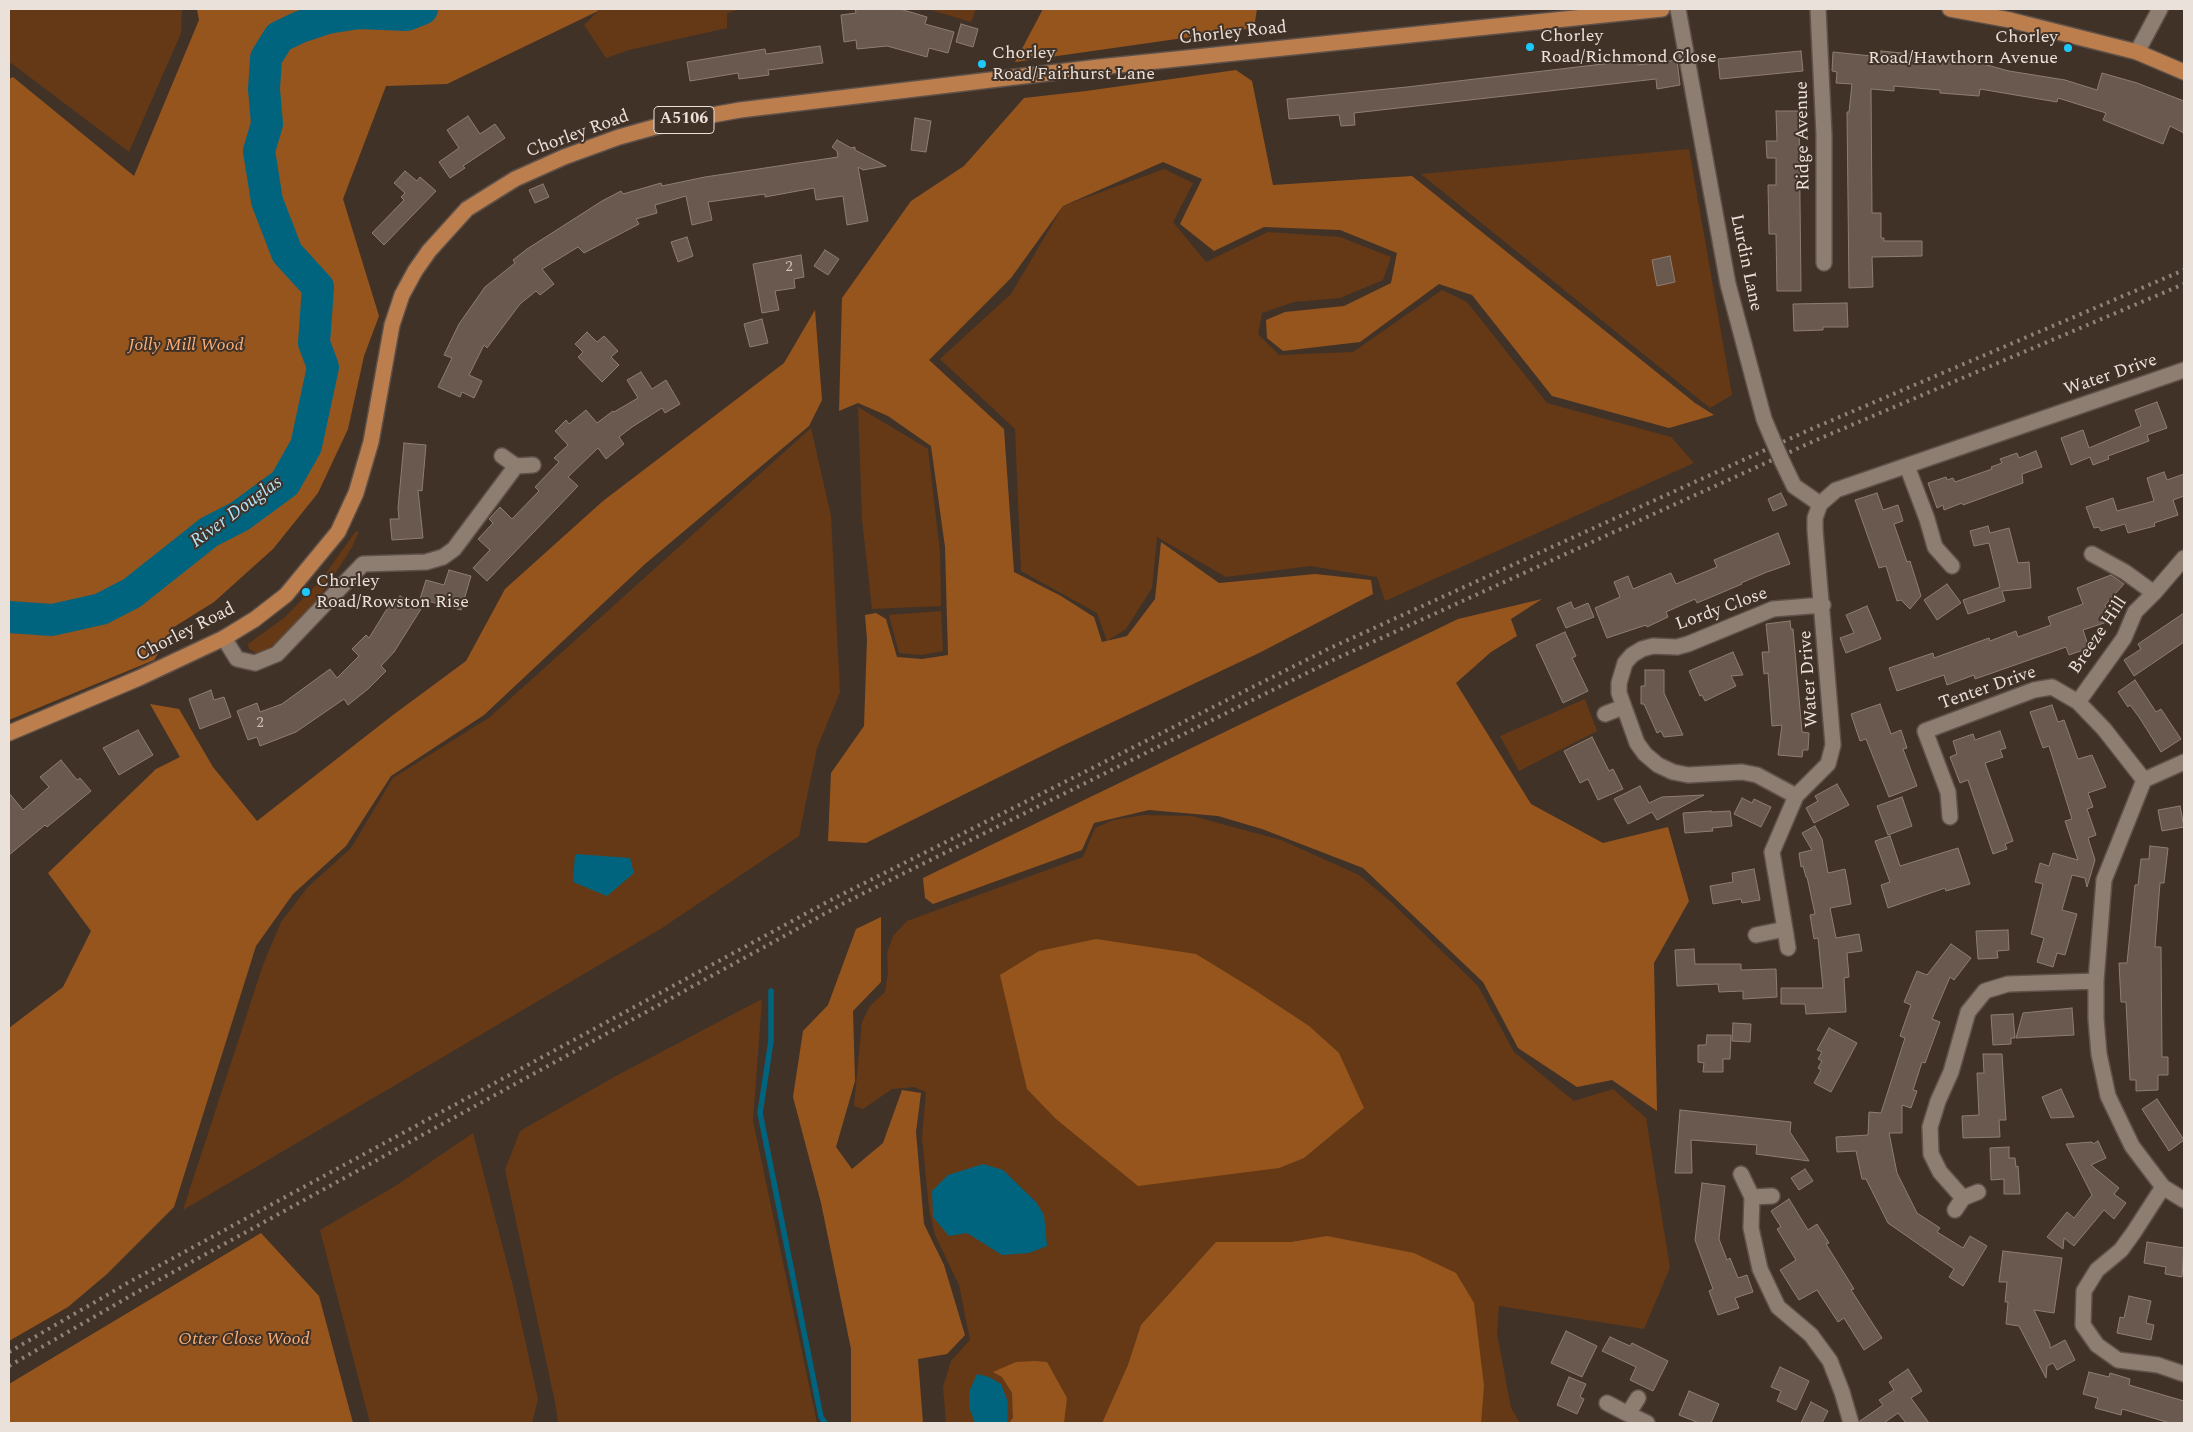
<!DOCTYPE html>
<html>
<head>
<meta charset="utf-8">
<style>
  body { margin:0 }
  #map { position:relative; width:2193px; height:1432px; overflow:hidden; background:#413228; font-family:Spectral,serif }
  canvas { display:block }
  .frame { position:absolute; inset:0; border:10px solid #ebe1db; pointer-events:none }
</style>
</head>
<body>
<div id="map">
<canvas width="2193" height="1432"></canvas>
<div class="frame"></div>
</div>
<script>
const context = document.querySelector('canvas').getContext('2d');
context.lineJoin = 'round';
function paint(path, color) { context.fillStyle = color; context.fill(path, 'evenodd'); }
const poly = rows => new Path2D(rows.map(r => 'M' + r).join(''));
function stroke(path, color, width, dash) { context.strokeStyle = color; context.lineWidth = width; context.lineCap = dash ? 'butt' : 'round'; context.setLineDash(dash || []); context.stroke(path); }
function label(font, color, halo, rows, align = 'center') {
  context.font = font + ' Spectral,serif'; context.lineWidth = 4; context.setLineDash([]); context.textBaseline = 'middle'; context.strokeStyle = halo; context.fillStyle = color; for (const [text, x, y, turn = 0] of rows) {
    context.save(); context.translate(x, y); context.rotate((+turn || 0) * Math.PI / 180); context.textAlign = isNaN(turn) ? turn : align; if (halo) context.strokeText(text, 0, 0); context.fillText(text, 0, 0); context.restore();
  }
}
const green = poly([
  [9,9,182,9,181,33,129,152,11,63,9,64],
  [597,9,741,9,727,13,727,28,629,50,606,58,584,25,598,11],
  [928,9,976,9,971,22],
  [1689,149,1732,395,1710,408,1421,174],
  [1164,169,1193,183,1173,222,1206,262,1268,232,1340,237,1391,257,1383,280,1340,298,1294,302,1262,313,1258,334,1279,355,1353,352,1442,290,1467,302,1547,403,1671,437,1694,463,1385,601,1377,577,1310,566,1226,577,1157,537,1152,588,1126,629,1107,641,1097,613,1021,571,1015,429,940,359,1011,294,1063,206],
  [858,407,928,449,940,552,941,606,872,609,862,519],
  [811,428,831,516,840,692,817,748,799,836,662,928,183,1210,263,965,281,922,308,887,351,848,393,778,490,717],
  [356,531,359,532,352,547,328,585,295,627,278,642,262,653,256,653,249,649,248,644,284,618,321,580],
  [941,611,943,651,921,655,899,653,889,615],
  [1585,699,1597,731,1519,771,1500,736],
  [1144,815,1192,816,1281,840,1359,875,1391,902,1478,986,1514,1052,1574,1101,1613,1089,1646,1118,1670,1268,1644,1329,1499,1306,1497,1334,1511,1408,1520,1423,946,1423,943,1387,951,1361,970,1340,959,1285,935,1235,929,1208,922,1137,926,1092,914,1087,892,1089,863,1109,854,1106,862,1022,870,1006,885,992,888,973,887,953,893,936,907,921,1083,857,1095,828,1113,820],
  [762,999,753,1121,817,1423,558,1423,556,1407,505,1170,520,1131,614,1077],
  [473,1133,514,1290,538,1399,532,1423,370,1423,320,1230,397,1185]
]);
const forest = poly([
  [197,9,597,9,598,11,447,84,386,86,343,199,379,316,364,356,348,429,318,493,273,549,214,602,174,627,154,660,9,720,9,79,13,77,134,176,199,20],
  [1043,9,1257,9,1254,28,1015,62],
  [1236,70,1252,81,1273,185,1412,176,1695,403,1714,415,1669,428,1552,396,1472,295,1439,284,1360,342,1283,351,1267,338,1266,320,1285,312,1344,306,1391,283,1397,253,1340,230,1264,227,1214,251,1180,224,1202,179,1163,162,1063,206,1011,278,929,360,1004,429,1014,572,1061,596,1094,617,1102,642,1127,636,1155,599,1161,542,1219,583,1315,574,1371,580,1373,594,1259,653,1064,745,866,843,828,841,831,773,864,726,867,639,865,615,876,613,886,619,897,657,922,659,948,655,945,547,931,446,888,416,858,403,839,411,842,298,911,201,964,166,1024,98,1086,91],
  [815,310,822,400,809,426,645,564,484,715,391,776,346,846,293,894,256,946,174,1207,107,1274,68,1307,9,1341,9,1028,63,987,91,931,48,873,156,769,180,757,150,704,179,709,213,767,257,821,393,715,466,661,505,589,603,501,784,363],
  [1542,599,1511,619,1517,636,1491,652,1456,683,1531,804,1603,843,1668,827,1689,901,1654,963,1657,1111,1612,1080,1577,1087,1518,1048,1483,982,1363,868,1262,829,1218,816,1149,810,1094,823,1082,850,933,904,925,898,923,878,1458,619],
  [881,917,881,982,853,1011,855,1081,836,1147,852,1169,883,1143,902,1090,921,1093,916,1132,924,1224,944,1265,965,1335,947,1354,918,1359,923,1423,851,1423,851,1349,821,1203,793,1097,803,1031,828,1005,856,929],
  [1096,939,1196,954,1253,989,1309,1026,1339,1053,1364,1108,1304,1158,1279,1168,1138,1186,1056,1119,1027,1089,1000,975,1039,951],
  [261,1233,319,1296,353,1423,9,1423,9,1384],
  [1327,1236,1414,1253,1456,1273,1474,1303,1484,1386,1481,1423,1104,1423,1103,1421,1128,1365,1141,1325,1216,1242,1291,1242],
  [1035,1361,1047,1362,1067,1398,1064,1423,1009,1423,1013,1418,1012,1393,1002,1377,993,1372,1016,1362]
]);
const water = poly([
  [575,854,630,858,634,873,607,896,573,882],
  [983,1164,1003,1170,1036,1202,1044,1215,1047,1246,1029,1253,1002,1255,967,1233,949,1236,933,1217,932,1191,948,1175],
  [977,1374,989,1377,1001,1384,1008,1402,1007,1423,975,1423,969,1407,969,1392]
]);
const stream = poly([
  [771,991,771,1041,760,1113,821,1417,825,1423]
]);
const river = poly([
  [9,617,52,620,101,609,132,593,209,532,240,516,285,483,306,446,323,367,314,343,318,287,287,253,267,201,259,151,267,124,264,89,266,58,279,37,300,27,327,18,359,13,407,15,422,9]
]);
const building = poly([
  [855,9,900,9,927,17,925,24,954,32,948,53,929,48,927,57,887,46,857,49,856,40,844,42,841,15,856,13,855,9],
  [961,24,978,29,973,47,956,42,961,24],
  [820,46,823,63,768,70,769,75,739,79,738,73,690,81,687,62,765,49,766,54,820,46],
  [1801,51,1803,71,1720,79,1718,59,1801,51],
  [1881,51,1965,59,2009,71,2065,80,2097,90,2102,73,2137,83,2184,101,2184,133,2170,126,2163,144,2103,120,2106,113,2058,98,2057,102,1980,89,1979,96,1940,93,1940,90,1894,86,1894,91,1871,89,1872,213,1881,213,1881,238,1884,238,1884,241,1922,241,1922,256,1872,257,1873,287,1849,288,1847,112,1849,112,1852,84,1836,83,1837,72,1832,71,1833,52,1881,57,1881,51],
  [1637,60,1638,65,1677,60,1680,85,1657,89,1656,79,1354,113,1355,125,1341,126,1339,115,1289,119,1287,99,1407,87,1637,60],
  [1776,111,1799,111,1801,291,1777,291,1776,234,1769,234,1768,185,1776,185,1776,158,1767,158,1766,141,1777,141,1776,111],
  [468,116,480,134,495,124,505,138,463,166,465,168,450,178,439,162,459,148,447,130,468,116],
  [915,118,931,121,926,152,911,150,915,118],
  [837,140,851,148,855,147,855,150,886,166,863,170,858,167,868,221,847,225,843,196,816,200,814,188,765,197,765,194,708,202,712,220,692,225,686,196,655,205,657,213,636,219,639,224,584,253,578,247,542,269,554,284,540,295,536,291,520,304,487,348,484,345,469,375,482,381,474,398,462,392,460,397,438,387,452,358,444,355,459,324,485,287,515,263,513,260,527,249,602,201,621,191,623,194,661,183,662,186,705,177,838,157,837,151,832,147,837,140],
  [405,171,417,181,420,177,436,191,384,245,372,233,404,200,401,197,405,193,394,183,405,171],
  [543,184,549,197,535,203,529,190,543,184],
  [687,237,693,256,678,262,671,242,687,237],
  [825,250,839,259,828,275,814,266,825,250],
  [801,255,804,277,794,279,795,288,775,291,779,310,762,313,753,264,801,255],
  [1670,256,1675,282,1657,286,1652,260,1670,256],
  [1847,303,1848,327,1823,327,1823,330,1794,331,1793,304,1847,303],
  [762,319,768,343,750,347,744,324,762,319],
  [587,332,597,342,604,336,618,351,611,357,619,365,602,382,578,357,583,352,575,344,587,332],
  [641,372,652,389,666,380,680,404,665,413,662,408,632,427,619,437,624,444,606,459,598,448,568,477,578,486,487,581,473,568,490,550,478,539,493,523,489,519,500,507,512,519,539,491,535,487,559,462,554,458,568,445,555,431,566,420,569,424,586,410,597,423,613,411,614,412,638,398,627,380,641,372],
  [2157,402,2167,428,2147,435,2149,441,2108,456,2109,459,2093,465,2090,457,2071,465,2061,438,2083,430,2089,448,2141,426,2135,410,2157,402],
  [404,443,426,445,422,491,418,490,423,538,392,540,390,519,399,519,398,508,404,443],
  [2036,451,2042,467,2022,474,2023,483,1963,505,1962,503,1944,510,1943,505,1937,508,1928,483,1946,477,1947,480,1953,478,1955,482,1992,469,1991,467,2002,463,2000,459,2017,453,2019,458,2036,451],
  [2164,472,2167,480,2184,474,2184,496,2173,500,2178,515,2154,523,2155,526,2128,533,2125,524,2101,531,2099,527,2094,528,2086,507,2113,498,2117,511,2154,501,2147,478,2164,472],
  [1781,493,1787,505,1773,511,1768,499,1781,493],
  [1877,493,1883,510,1898,505,1903,521,1894,524,1907,562,1910,561,1921,596,1910,609,1901,600,1897,601,1886,566,1879,568,1855,500,1877,493],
  [1988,526,1990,533,2009,528,2018,563,2029,562,2031,588,2002,591,2005,601,1968,614,1963,600,2000,587,1989,543,1974,546,1970,531,1988,526],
  [1778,533,1790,564,1767,572,1741,583,1742,584,1697,603,1695,599,1666,612,1668,617,1647,627,1646,625,1607,638,1595,608,1620,597,1614,582,1628,576,1633,589,1671,573,1676,584,1717,567,1714,560,1778,533],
  [449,570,471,576,461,610,420,599,426,580,444,585,449,570],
  [2111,575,2124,584,2105,605,2110,621,2083,630,2089,648,2069,655,2066,647,1975,679,1974,675,1947,685,1944,675,1897,691,1889,668,1933,653,1934,658,1989,638,1990,641,2016,631,2018,637,2051,625,2048,617,2083,604,2077,588,2111,575],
  [1947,584,1961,603,1937,620,1924,600,1947,584],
  [400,596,421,609,394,652,381,666,386,671,368,689,348,705,344,699,296,732,260,746,257,737,248,740,237,711,257,703,260,712,282,704,330,669,337,678,359,656,352,649,366,635,369,638,390,604,394,607,400,596],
  [1571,602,1574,609,1588,603,1594,617,1566,628,1557,608,1571,602],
  [1867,606,1881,639,1846,653,1840,638,1854,633,1846,615,1867,606],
  [2184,613,2184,642,2134,676,2124,660,2141,649,2138,644,2184,613],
  [1790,621,1791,629,1793,629,1802,732,1809,733,1808,750,1803,750,1802,757,1778,755,1782,725,1772,726,1768,673,1764,674,1762,652,1769,652,1766,624,1790,621],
  [1565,632,1576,656,1572,658,1588,691,1563,703,1536,645,1565,632],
  [1733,652,1743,675,1731,676,1736,686,1705,701,1702,695,1700,696,1689,671,1733,652],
  [1645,670,1664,670,1664,693,1683,735,1664,737,1661,731,1657,733,1644,704,1641,704,1641,686,1645,686,1645,670],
  [2135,680,2156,712,2161,709,2181,739,2161,752,2139,717,2130,705,2128,707,2118,692,2135,680],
  [211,690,214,700,224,697,231,717,200,729,189,699,211,690],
  [1880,704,1891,734,1901,730,1907,748,1903,749,1917,786,1889,797,1866,739,1860,741,1851,714,1880,704],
  [2052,705,2058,722,2064,720,2078,759,2092,755,2106,787,2088,793,2093,807,2087,809,2096,835,2088,838,2095,860,2087,887,2085,878,2072,875,2062,910,2077,914,2065,955,2057,953,2053,967,2037,962,2044,938,2031,934,2043,884,2035,882,2040,863,2049,866,2053,853,2078,860,2065,821,2072,819,2063,790,2049,746,2043,748,2030,712,2052,705],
  [138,730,153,755,119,775,103,748,138,730],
  [2000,731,2006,748,2000,750,2003,757,1985,763,2013,841,2005,844,2007,849,1993,854,1968,780,1960,783,1950,757,1957,754,1953,741,1973,734,1975,740,2000,731],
  [1592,737,1609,771,1613,769,1623,789,1598,800,1588,779,1580,783,1564,751,1592,737],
  [61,760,77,780,80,778,91,791,47,827,45,825,9,855,9,793,23,810,49,787,40,777,61,760],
  [1837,784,1849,805,1814,823,1806,808,1818,801,1815,796,1837,784],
  [1640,786,1649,803,1662,797,1704,795,1657,820,1652,812,1628,824,1614,799,1640,786],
  [1902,797,1912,826,1888,835,1877,806,1902,797],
  [1742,798,1752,803,1754,799,1771,807,1761,827,1734,814,1742,798],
  [2180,806,2184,827,2162,831,2158,810,2180,806],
  [1711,811,1711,812,1730,811,1732,826,1712,828,1713,831,1685,833,1683,813,1711,811],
  [1815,826,1822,839,1828,873,1845,869,1848,885,1851,904,1830,908,1836,938,1859,934,1862,951,1847,953,1849,977,1844,978,1846,1012,1806,1014,1805,1004,1781,1004,1781,988,1823,988,1818,938,1814,939,1810,915,1815,914,1807,877,1806,877,1803,866,1801,867,1799,853,1812,850,1802,833,1815,826],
  [1890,836,1900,866,1958,848,1970,884,1946,891,1945,888,1888,908,1881,885,1890,882,1875,841,1890,836],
  [2150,846,2168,848,2164,883,2160,883,2155,947,2161,947,2162,1057,2168,1057,2168,1075,2158,1075,2158,1090,2136,1091,2136,1080,2130,1080,2126,1002,2121,1002,2119,963,2127,963,2135,885,2138,885,2141,859,2149,859,2150,846],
  [1754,869,1760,900,1742,903,1741,899,1713,904,1710,886,1733,882,1732,873,1754,869],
  [2008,930,2009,950,1997,951,1998,958,1978,959,1976,931,2008,930],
  [1951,944,1971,958,1954,980,1950,977,1932,1019,1940,1022,1925,1063,1922,1062,1913,1090,1917,1091,1911,1108,1902,1105,1902,1133,1889,1133,1897,1173,1917,1213,1940,1228,1937,1232,1963,1248,1970,1236,1987,1246,1963,1286,1949,1277,1954,1269,1888,1223,1866,1179,1862,1179,1856,1151,1837,1152,1836,1137,1868,1135,1869,1112,1881,1113,1905,1038,1900,1036,1911,1005,1904,1002,1917,971,1927,975,1951,944],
  [1694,949,1695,964,1741,964,1741,970,1776,969,1777,997,1743,999,1743,991,1719,992,1718,984,1677,986,1675,950,1694,949],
  [2072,1008,2074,1035,2016,1038,2023,1013,2072,1008],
  [2013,1014,2015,1038,2011,1038,2011,1044,1993,1045,1991,1015,2013,1014],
  [1733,1023,1751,1024,1750,1042,1732,1041,1733,1023],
  [1829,1028,1857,1043,1831,1092,1814,1083,1821,1070,1818,1068,1822,1061,1818,1059,1822,1052,1817,1050,1829,1028],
  [1707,1035,1731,1035,1730,1059,1723,1059,1723,1072,1703,1072,1704,1063,1698,1062,1698,1045,1706,1045,1707,1035],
  [1983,1054,2002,1054,2006,1120,1999,1120,2000,1137,1963,1138,1962,1116,1979,1115,1977,1073,1984,1073,1983,1054],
  [2061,1089,2074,1117,2051,1118,2042,1097,2061,1089],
  [2157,1099,2184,1140,2169,1151,2142,1109,2157,1099],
  [1680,1110,1791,1122,1790,1132,1809,1161,1756,1154,1757,1145,1691,1140,1692,1173,1675,1173,1680,1110],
  [2098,1141,2106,1158,2091,1165,2119,1188,2114,1194,2126,1203,2114,1219,2104,1210,2074,1246,2064,1238,2063,1249,2047,1237,2067,1212,2074,1218,2092,1195,2066,1144,2092,1142,2093,1144,2098,1141],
  [2009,1147,2009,1158,2015,1158,2016,1167,2018,1166,2020,1194,2004,1194,2004,1179,1991,1180,1990,1148,2009,1147],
  [1805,1169,1813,1181,1799,1190,1791,1178,1805,1169],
  [1702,1183,1725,1186,1719,1239,1727,1260,1730,1258,1738,1278,1747,1275,1753,1292,1735,1298,1739,1308,1718,1315,1709,1291,1713,1289,1695,1240,1702,1183],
  [1789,1199,1808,1230,1817,1224,1829,1243,1826,1244,1854,1289,1851,1290,1882,1338,1864,1350,1844,1318,1838,1322,1817,1290,1799,1300,1780,1270,1796,1260,1777,1229,1781,1227,1771,1211,1789,1199],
  [2147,1242,2184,1248,2182,1277,2165,1274,2166,1267,2144,1263,2147,1242],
  [2003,1251,2062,1258,2054,1313,2034,1310,2050,1344,2050,1348,2065,1340,2075,1360,2057,1370,2053,1363,2047,1366,2046,1378,2019,1326,2006,1324,2008,1302,2005,1302,2007,1282,1999,1282,2003,1251],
  [2129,1296,2151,1301,2146,1323,2154,1325,2151,1340,2117,1333,2120,1317,2124,1318,2129,1296],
  [1566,1331,1597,1346,1582,1377,1551,1363,1566,1331],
  [1610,1337,1630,1346,1632,1343,1668,1361,1653,1391,1630,1380,1636,1367,1602,1351,1610,1337],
  [1780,1367,1809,1381,1796,1410,1777,1401,1781,1391,1771,1387,1780,1367],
  [1908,1369,1922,1391,1911,1398,1929,1423,1906,1423,1898,1413,1884,1423,1860,1423,1860,1421,1883,1405,1879,1400,1894,1390,1889,1382,1908,1369],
  [2089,1372,2109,1377,2110,1373,2130,1379,2129,1385,2184,1401,2184,1423,2170,1423,2122,1409,2121,1415,2095,1408,2098,1398,2083,1394,2089,1372],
  [1569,1377,1586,1384,1580,1397,1584,1399,1577,1414,1557,1405,1569,1377],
  [1689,1391,1719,1404,1711,1423,1699,1423,1679,1415,1689,1391],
  [1811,1402,1828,1411,1822,1423,1801,1423,1811,1402]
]);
const minor = poly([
  [1678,9,1728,284,1764,419,1772,438],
  [1818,9,1824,135,1824,263],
  [2137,52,2160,9],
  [502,456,516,466,533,465],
  [1782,461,1794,486,1820,504],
  [1907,466,1927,519,1935,547,1952,566],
  [2092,554,2125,572,2154,593],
  [224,638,237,659,255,663,277,654,363,564,426,562,443,557,454,549,516,466],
  [2078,702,2124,638,2135,612,2154,593,2184,558],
  [1605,714,1623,707],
  [2184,762,2144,780,2104,880,2096,981,2096,1019,2099,1054,2108,1096,2132,1146,2163,1187,2184,1200],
  [1796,796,1757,775,1742,772,1688,775,1673,772,1658,765,1645,754,1637,743,1619,693,1619,683,1625,663,1632,655,1642,649,1653,646,1677,647,1688,644,1773,609,1823,605],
  [1950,817,1948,792,1925,731,2034,690,2052,687,2078,702,2104,729,2144,780],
  [1785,929,1772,852,1796,796,1828,764,1833,745,1815,530,1815,518,1820,504,1836,490,2184,370],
  [1756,935,1785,929,1788,948],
  [1741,1174,1752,1197,1751,1228,1760,1269,1778,1307,1811,1335,1830,1361,1842,1392,1851,1423],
  [2163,1187,2134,1232,2121,1250,2097,1270,2084,1291,2083,1325,2097,1345,2118,1360,2158,1365,2184,1374],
  [1752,1197,1772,1196],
  [1963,1198,1940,1172,1931,1154,1930,1127,1938,1101,1951,1072,1968,1012,1985,991,2008,984,2096,981],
  [1955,1210,1963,1198,1978,1192],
  [1607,1403,1628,1414,1638,1398],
  [1628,1414,1647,1423]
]);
const major = poly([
  [1950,9,2010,20,2137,52,2184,72],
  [9,733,139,678,224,638,255,619,286,595,338,532,356,493,371,442,392,325,402,295,415,271,429,251,467,209,515,179,564,157,619,137,673,122,740,110,1099,67,1662,9]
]);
const rail = poly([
  [9,1352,131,1281,829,901,1328,649,1809,430,2184,270],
  [9,1366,137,1292,846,902,1333,660,1814,441,2184,284]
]);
const minorBridge = poly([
  [1772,438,1782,461]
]);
const markers = [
  [1530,47,5,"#1cc9fc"],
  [2068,48,5,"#1cc9fc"],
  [982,64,5,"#1cc9fc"],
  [306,592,5,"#1cc9fc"]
];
const numberNames = [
  ["2",789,268],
  ["2",260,724]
];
const shields = [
  [684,120,60]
];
const shieldNames = [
  ["A5106",684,120]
];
const streetNames = [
  ["Chorley Road",1233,34,-6],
  ["Chorley Road",578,135,-20],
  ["Ridge Avenue",1804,136,-91],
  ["Lurdin Lane",1745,263,78],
  ["Water Drive",2111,376,-19],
  ["Lordy Close",1722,610,-20],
  ["Chorley Road",186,633,-27],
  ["Breeze Hill",2099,636,-56],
  ["Water Drive",1810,679,-94],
  ["Tenter Drive",1988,689,-19]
];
const poiNames = [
  ["Chorley",1540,37],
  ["Road/Richmond Close",1540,58],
  ["Chorley",2058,38,"right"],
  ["Road/Hawthorn Avenue",2058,59,"right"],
  ["Chorley",992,54],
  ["Road/Fairhurst Lane",992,75],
  ["Chorley",316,582],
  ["Road/Rowston Rise",316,603]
];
const parkNames = [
  ["Jolly Mill Wood",186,346],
  ["Otter Close Wood",244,1340]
];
const waterNames = [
  ["River Douglas",237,513,-36]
];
paint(green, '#653916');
paint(forest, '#97551e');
paint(water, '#01647f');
stroke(stream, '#01647f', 5.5);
stroke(river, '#01647f', 32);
paint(building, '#6a594e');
stroke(building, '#8f7d72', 1);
stroke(minor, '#5e5149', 18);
stroke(major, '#5e5149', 18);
stroke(minor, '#8e7d71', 15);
stroke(major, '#bc7e4d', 15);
stroke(rail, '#8f827a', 4, [2.5, 5]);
stroke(minorBridge, '#5e5149', 18, []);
stroke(minorBridge, '#8e7d71', 15);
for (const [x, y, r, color] of markers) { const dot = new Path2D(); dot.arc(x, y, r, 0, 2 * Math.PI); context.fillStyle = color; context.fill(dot); stroke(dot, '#413228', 2); }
label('15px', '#cbbfb8', null, numberNames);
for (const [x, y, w] of shields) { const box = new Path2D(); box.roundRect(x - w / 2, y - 13.5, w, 27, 4); context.fillStyle = '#413228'; context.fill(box); stroke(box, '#ebe1db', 1); }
label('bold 16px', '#ebe1db', null, shieldNames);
label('18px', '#ebe1db', '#413228', streetNames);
label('18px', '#ebe1db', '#413228', poiNames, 'left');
label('italic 18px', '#f8ad77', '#413228', parkNames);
label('italic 19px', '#b3e3f7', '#413228', waterNames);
</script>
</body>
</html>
